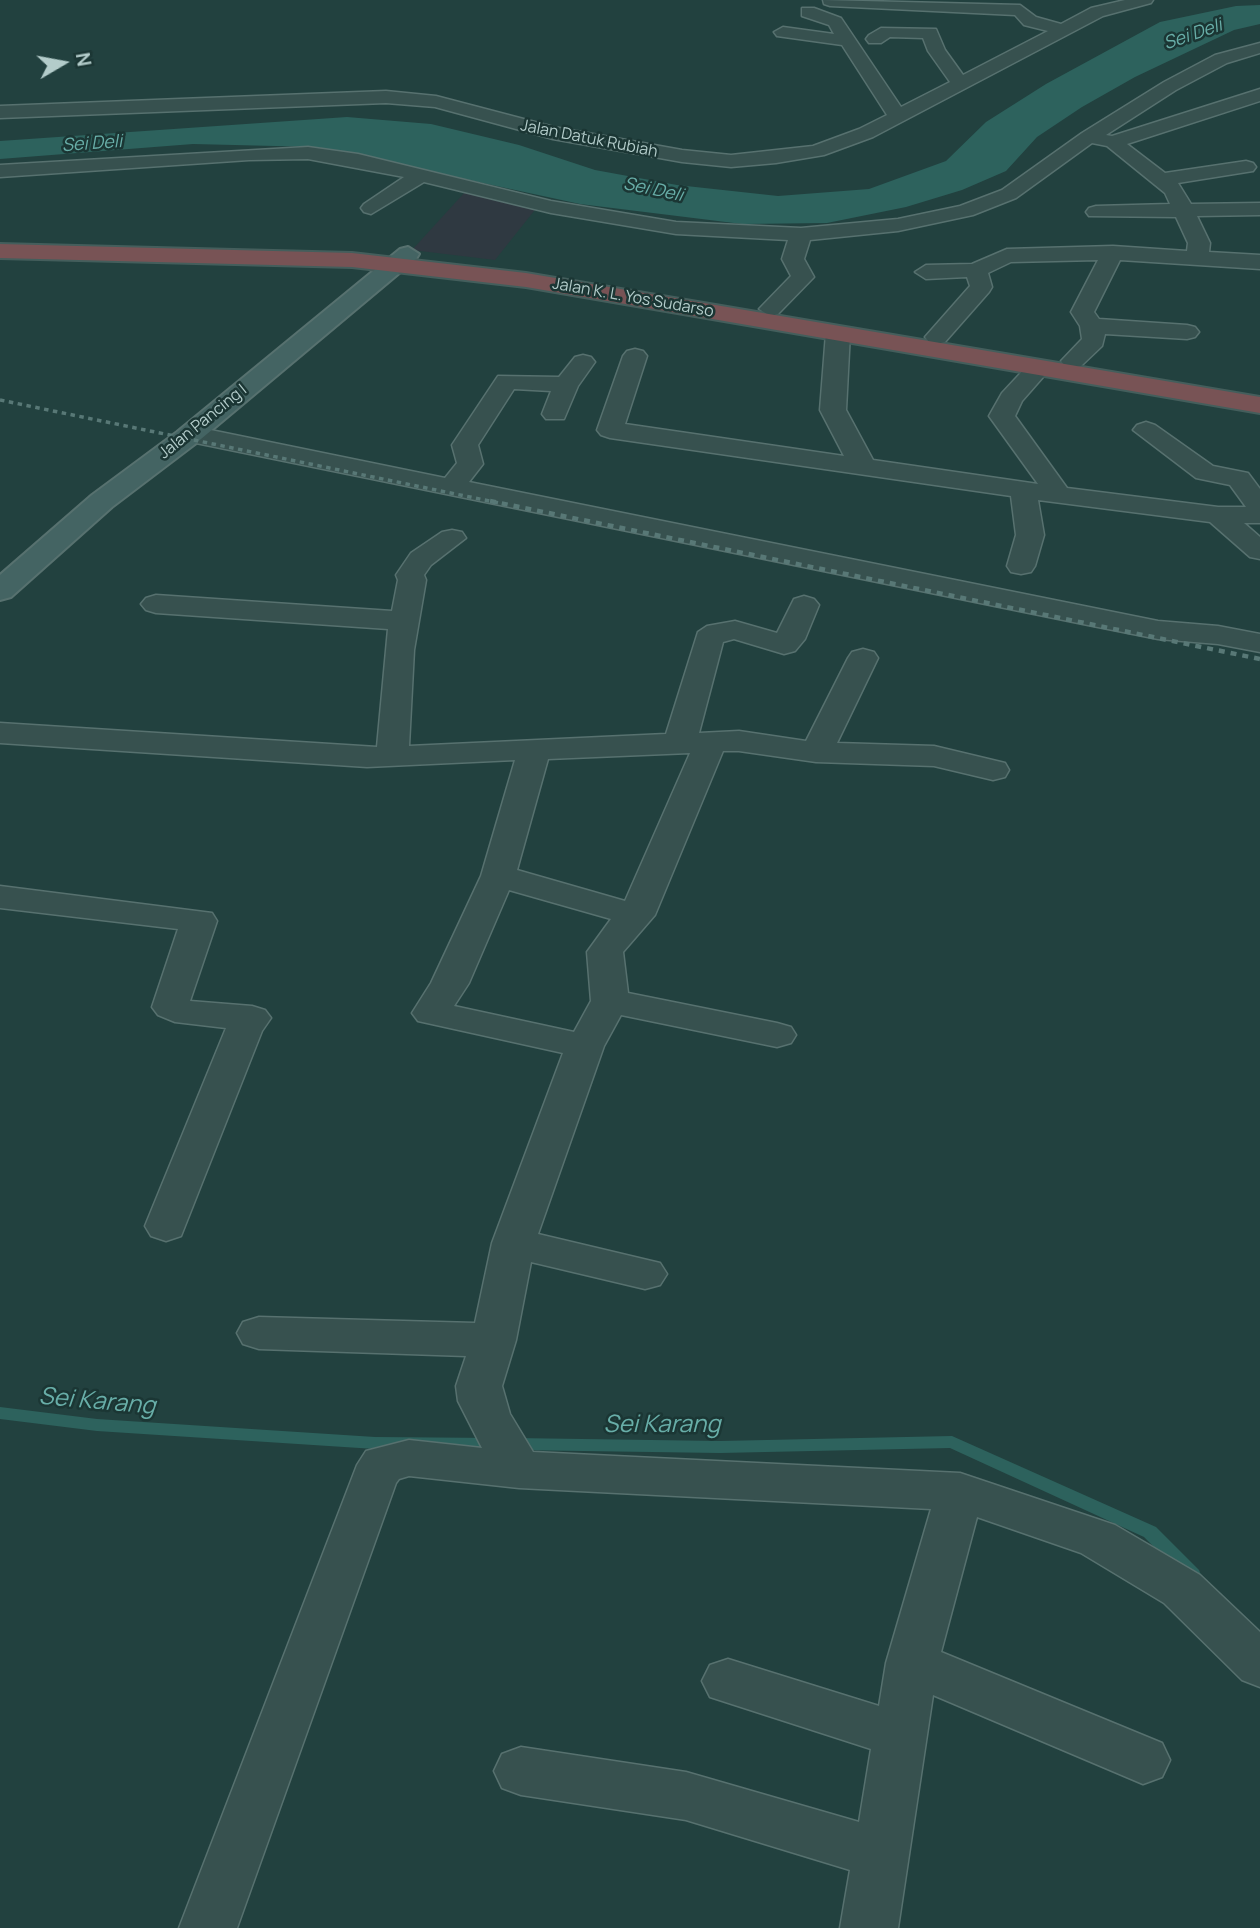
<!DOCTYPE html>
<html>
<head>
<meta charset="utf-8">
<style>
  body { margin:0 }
  #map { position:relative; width:1260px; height:1928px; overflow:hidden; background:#22413f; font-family:Manrope,sans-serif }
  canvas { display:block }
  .north { position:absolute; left:28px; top:28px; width:70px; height:70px; -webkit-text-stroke:5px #1b3634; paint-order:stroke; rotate:80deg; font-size:19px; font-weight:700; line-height:28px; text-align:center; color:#b3ccca }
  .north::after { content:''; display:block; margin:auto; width:24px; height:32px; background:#b3ccca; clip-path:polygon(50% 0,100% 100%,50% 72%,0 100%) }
</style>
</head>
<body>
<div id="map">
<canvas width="1260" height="1928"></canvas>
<div class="north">N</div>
</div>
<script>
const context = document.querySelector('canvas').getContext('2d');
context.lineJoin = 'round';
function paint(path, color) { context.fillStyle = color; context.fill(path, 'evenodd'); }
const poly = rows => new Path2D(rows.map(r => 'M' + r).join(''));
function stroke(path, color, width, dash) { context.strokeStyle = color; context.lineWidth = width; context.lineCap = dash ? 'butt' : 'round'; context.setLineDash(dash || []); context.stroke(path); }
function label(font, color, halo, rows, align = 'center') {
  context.font = font + ' Manrope,sans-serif'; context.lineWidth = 5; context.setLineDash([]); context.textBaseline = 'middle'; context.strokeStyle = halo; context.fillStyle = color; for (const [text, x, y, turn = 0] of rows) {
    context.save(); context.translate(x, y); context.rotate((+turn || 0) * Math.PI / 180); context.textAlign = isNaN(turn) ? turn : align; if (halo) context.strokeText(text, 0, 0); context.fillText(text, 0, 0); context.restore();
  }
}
const medical = poly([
  [465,192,538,206,495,260,412,250]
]);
const water = poly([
  [1260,5,1260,24,1234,30,1135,77,1082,107,1037,137,1006,171,962,190,906,207,827,223,742,224,580,204,316,147,193,144,0,159,0,141,347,117,431,124,519,145,595,170,677,185,778,196,869,189,946,161,986,122,1046,84,1160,22,1236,6]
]);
const stream = poly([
  [0,1407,97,1419,375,1437,495,1438,501,1440,503,1444,501,1448,495,1450,375,1449,97,1431,0,1419,0,1407],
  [952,1436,1156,1527,1199,1570,1201,1575,1199,1580,1193,1582,1187,1580,1144,1537,950,1448,720,1453,514,1450,508,1448,506,1444,508,1440,514,1438,720,1441,952,1436]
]);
const street = poly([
  [823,0,1020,5,1036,17,1061,24,1091,8,1125,0,1153,0,1151,3,1103,16,873,137,824,155,776,163,731,167,682,162,553,139,435,107,386,103,0,118,0,106,386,91,436,96,554,127,682,150,731,155,813,146,859,129,887,115,842,45,777,36,774,32,783,27,834,34,829,25,802,16,802,8,814,8,841,18,901,107,950,82,928,51,923,38,890,37,881,43,869,43,866,39,869,35,881,28,936,29,945,50,963,75,1048,31,1024,25,1015,15,830,6,824,4,823,0],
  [1260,43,1260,53,1227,63,1176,90,1106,135,1112,136,1260,89,1260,101,1127,144,1165,173,1246,161,1253,163,1256,167,1253,171,1178,183,1191,204,1260,203,1260,215,1197,216,1210,243,1209,252,1260,255,1260,269,1120,260,1094,312,1099,319,1187,325,1195,327,1199,332,1195,337,1187,339,1105,334,1102,346,1081,366,1073,368,1065,366,1061,361,1082,339,1080,326,1071,312,1098,260,1011,262,988,273,992,287,989,292,945,342,937,344,929,342,925,337,970,286,967,277,926,279,915,272,926,265,972,264,1007,249,1113,246,1187,251,1188,243,1176,217,1089,216,1086,212,1089,208,1096,206,1170,204,1165,193,1107,146,1092,143,1016,198,973,215,898,231,810,240,804,259,814,277,778,314,770,316,759,309,791,276,782,259,788,240,676,234,551,213,424,182,371,214,364,212,361,208,364,204,404,177,308,159,249,160,0,177,0,165,308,147,358,154,551,201,676,222,801,228,898,219,960,206,1002,190,1082,133,1164,82,1215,55,1260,43],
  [838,326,846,328,850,333,846,410,873,460,1038,484,989,416,1002,393,1030,363,1048,363,1051,368,1022,401,1015,416,1067,488,1218,507,1246,507,1230,485,1196,478,1133,430,1137,425,1146,422,1155,425,1213,466,1248,473,1260,489,1260,523,1244,523,1260,537,1260,559,1250,557,1210,522,1038,500,1044,535,1035,566,1031,572,1021,574,1011,572,1007,566,1016,535,1011,496,610,438,601,435,597,430,623,356,627,351,635,349,643,351,647,356,625,424,844,456,820,410,826,333,830,328,838,326],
  [583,355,591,357,595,362,578,386,564,419,546,419,542,414,551,391,514,389,478,445,483,464,469,482,1158,621,1218,626,1260,634,1260,652,1218,644,1158,639,1083,624,191,442,182,439,178,434,182,429,191,426,445,478,457,463,452,445,498,376,559,377,575,357,583,355],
  [452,530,462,532,466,538,431,565,424,575,426,580,414,650,409,746,666,734,698,632,707,626,735,621,777,633,794,599,804,596,814,599,819,605,805,639,795,651,784,654,734,639,723,642,699,733,739,731,806,741,848,658,852,652,863,649,874,652,878,658,837,743,934,746,1005,763,1009,770,1005,777,993,780,934,766,816,762,739,751,723,751,655,915,623,952,628,993,777,1023,791,1027,796,1035,791,1043,777,1047,621,1015,604,1046,538,1234,660,1263,667,1274,660,1285,645,1289,531,1262,516,1340,502,1386,510,1414,533,1452,960,1473,1115,1525,1200,1575,1260,1632,1260,1687,1242,1680,1164,1603,1081,1553,977,1517,941,1652,1162,1743,1170,1760,1162,1777,1143,1784,933,1695,898,1928,840,1928,850,1870,686,1820,521,1795,502,1788,494,1771,502,1754,521,1747,686,1772,859,1822,871,1749,710,1697,702,1681,710,1665,728,1659,879,1706,886,1663,931,1509,519,1488,409,1476,399,1479,396,1483,237,1928,179,1928,357,1465,366,1451,409,1440,482,1448,458,1401,456,1386,466,1356,259,1349,243,1344,237,1333,243,1322,259,1317,475,1323,492,1243,563,1053,418,1021,412,1013,431,983,481,876,515,760,367,767,0,743,0,723,377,747,388,629,156,613,146,610,141,604,146,598,156,595,392,611,398,580,396,575,411,553,442,532,452,530],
  [690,753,625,901,517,870,548,759,690,753],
  [509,890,611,919,587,952,591,1001,574,1032,454,1006,469,983,509,890],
  [0,886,212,913,217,921,190,1001,252,1006,265,1010,271,1018,262,1031,181,1236,166,1241,151,1236,145,1226,226,1028,175,1022,158,1015,152,1007,178,929,0,908,0,886]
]);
const secondary = poly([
  [408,247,419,254,416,259,195,444,112,507,11,597,0,600,0,575,92,495,177,432,400,249,408,247]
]);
const highway = poly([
  [0,244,352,253,526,273,1260,397,1260,413,526,287,352,267,0,258,0,244]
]);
const railFar1 = poly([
  [0,400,499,503]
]);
const rail = poly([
  [490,501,1260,659]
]);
const farStreetnames = [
  ["Jalan Datuk Rubiah",589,139,11],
  ["Jalan K. L. Yos Sudarso",633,298,10],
  ["Jalan Pancing I",203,422,-39]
];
const farWaternames = [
  ["Sei Deli",1193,35,-19],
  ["Sei Deli",92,144,-4],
  ["Sei Deli",653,190,12]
];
const nearWaternames = [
  ["Sei Karang",97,1402,5],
  ["Sei Karang",662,1425]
];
paint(medical, '#2f3941');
paint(water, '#2d625d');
paint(stream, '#2d625d');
stroke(street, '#57716f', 3);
stroke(secondary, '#57716f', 4);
stroke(highway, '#445e5c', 4);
paint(street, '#37514f');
paint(secondary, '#446463');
paint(highway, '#785355');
stroke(railFar1, '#587876', 3.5, [4.5, 4.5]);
stroke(rail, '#587876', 4.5, [6, 6]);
label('16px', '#b3ccca', '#1b3634', farStreetnames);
label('italic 18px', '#68aea8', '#1b3634', farWaternames);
label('italic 24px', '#68aea8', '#1b3634', nearWaternames);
</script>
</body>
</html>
